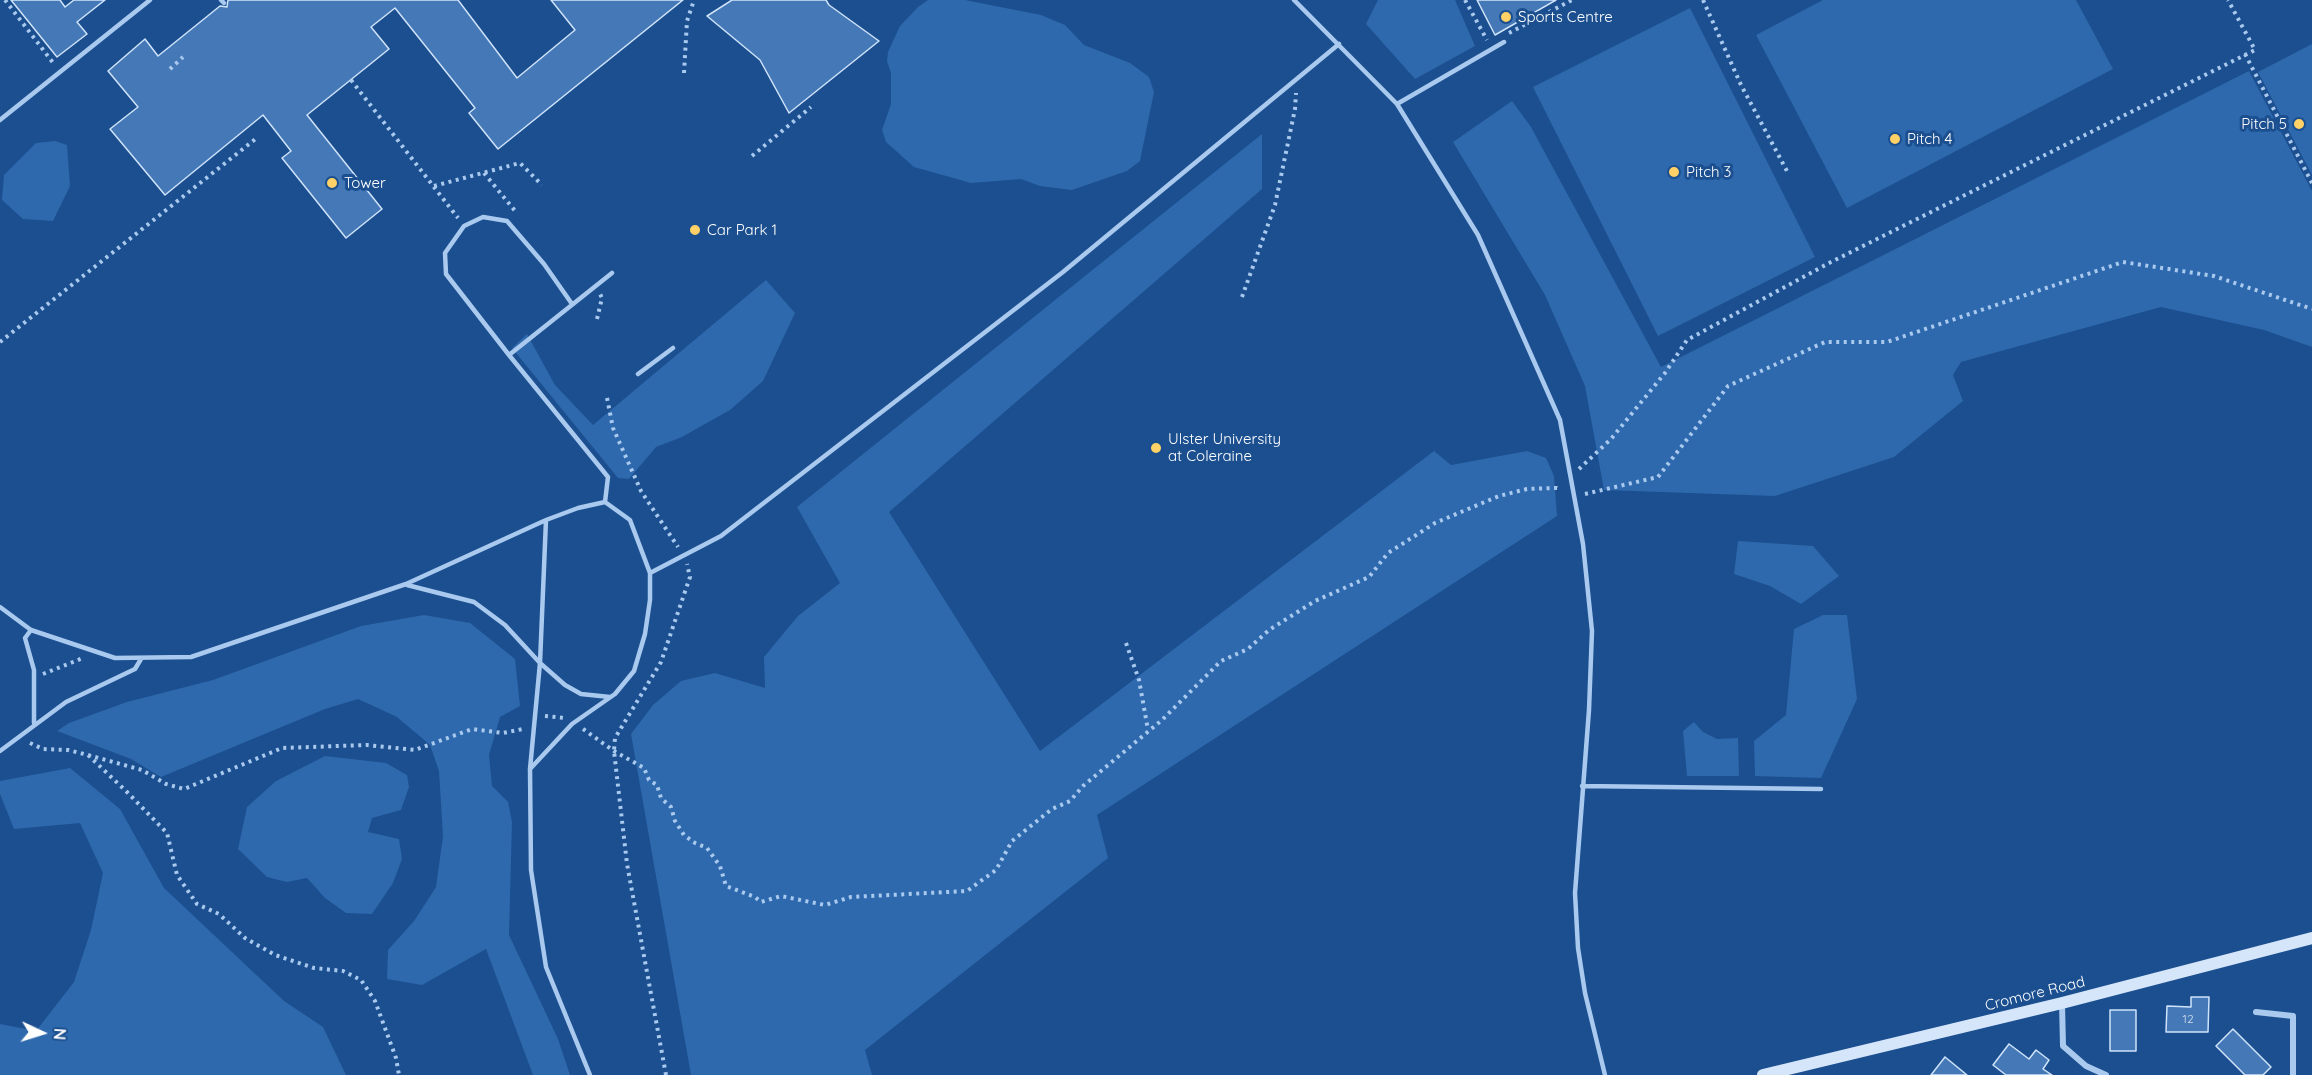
<!DOCTYPE html>
<html>
<head>
<meta charset="utf-8">
<style>
  body { margin:0 }
  #map { position:relative; width:2312px; height:1075px; overflow:hidden; background:#1b4f8f; font-family:Quicksand,sans-serif }
  canvas { display:block }
  .north { position:absolute; left:12px; top:1003px; width:60px; height:60px; -webkit-text-stroke:4px #1b4f8f; paint-order:stroke; rotate:94deg; font-size:16px; font-weight:700; line-height:24px; text-align:center; color:#fff }
  .north::after { content:''; display:block; margin:auto; width:21px; height:27px; background:#fff; clip-path:polygon(50% 0,100% 100%,50% 72%,0 100%) }
</style>
</head>
<body>
<div id="map">
<canvas width="2312" height="1075"></canvas>
<div class="north">N</div>
</div>
<script>
const context = document.querySelector('canvas').getContext('2d');
context.lineJoin = 'round';
function paint(path, color) { context.fillStyle = color; context.fill(path, 'evenodd'); }
const poly = rows => new Path2D(rows.map(r => 'M' + r).join(''));
function stroke(path, color, width, dash) { context.strokeStyle = color; context.lineWidth = width; context.lineCap = dash ? 'butt' : 'round'; context.setLineDash(dash || []); context.stroke(path); }
function label(font, color, halo, rows, align = 'center') {
  context.font = font + ' Quicksand,sans-serif'; context.lineWidth = 6; context.setLineDash([]); context.textBaseline = 'middle'; context.strokeStyle = halo; context.fillStyle = color; for (const [text, x, y, turn = 0] of rows) {
    context.save(); context.translate(x, y); context.rotate((+turn || 0) * Math.PI / 180); context.textAlign = isNaN(turn) ? turn : align; if (halo) context.strokeText(text, 0, 0); context.fillText(text, 0, 0); context.restore();
  }
}
const green = poly([
  [928,0,965,0,1041,15,1065,25,1084,45,1130,63,1149,77,1154,92,1140,161,1127,171,1072,190,1040,186,1021,179,971,183,914,167,886,142,882,130,891,104,891,73,887,61,888,52,900,26,918,7],
  [1378,0,1455,0,1475,46,1415,79,1366,24],
  [1823,0,2076,0,2113,69,1847,208,1756,35],
  [1690,8,1815,257,1658,336,1533,87],
  [2312,44,2312,175,2258,72],
  [2249,71,2312,191,2312,347,2264,330,2161,307,1961,362,1953,375,1963,401,1894,457,1775,496,1604,490,1585,386,1545,295,1453,142,1512,101,1531,127,1661,367],
  [1262,134,1262,189,889,512,1040,751,1434,451,1451,465,1527,451,1546,458,1554,476,1557,516,1097,815,1108,858,865,1050,872,1075,691,1075,631,734,653,705,681,681,715,673,765,688,764,657,798,616,840,583,797,507],
  [55,141,67,145,70,186,53,221,23,219,2,200,4,175,36,143],
  [766,280,795,313,763,381,730,410,682,437,656,447,629,479,618,478,512,348,527,334,555,385,593,425],
  [1738,541,1813,546,1839,576,1801,604,1770,586,1734,574],
  [424,615,470,623,515,659,520,706,500,717,489,755,492,786,508,802,512,822,509,935,558,1039,570,1075,533,1075,486,949,422,985,387,979,388,950,414,921,436,887,443,836,439,771,430,745,397,717,358,699,325,709,161,777,131,759,57,731,69,723,127,702,213,680,361,626],
  [1823,615,1847,615,1857,699,1821,778,1755,776,1754,741,1786,715,1794,629],
  [1694,722,1703,732,1717,739,1738,738,1739,776,1687,776,1683,731],
  [325,756,386,763,407,775,409,787,401,810,372,818,368,832,399,839,402,859,393,883,372,914,346,913,325,898,307,878,287,882,267,877,238,849,247,807,276,781],
  [70,768,120,809,164,888,284,1001,323,1027,346,1075,0,1075,0,1024,36,1031,74,982,91,930,103,873,80,823,14,829,0,794,0,781]
]);
const building = poly([
  [11,0,60,0,65,7,74,0,105,0,77,22,87,34,57,57,11,0],
  [228,0,458,0,517,78,575,30,551,0,683,0,498,149,469,113,475,108,395,8,371,27,389,49,307,115,382,209,346,238,282,158,291,151,263,115,165,195,110,129,138,107,108,71,145,39,158,56,220,6,227,7,228,0],
  [732,0,826,0,829,5,879,41,789,113,760,60,707,16,732,0],
  [1477,0,1556,0,1495,35,1477,0],
  [2191,997,2209,997,2208,1032,2166,1032,2167,1006,2191,1007,2191,997],
  [2110,1010,2136,1010,2136,1051,2110,1051,2110,1010],
  [2233,1029,2271,1067,2263,1075,2245,1075,2216,1046,2233,1029],
  [2009,1044,2029,1059,2036,1050,2049,1060,2043,1069,2052,1075,2006,1075,1993,1065,2009,1044],
  [1945,1057,1967,1075,1931,1075,1945,1057]
]);
const path = poly([
  [5,0,54,64],
  [1465,0,1487,40],
  [1703,0,1741,85,1788,173],
  [1509,33,1572,0],
  [2245,54,2312,183],
  [170,69,183,57],
  [684,73,687,21,694,0],
  [351,80,458,218],
  [752,156,811,107],
  [484,173,516,212],
  [434,186,520,163,542,185],
  [1242,297,1275,205,1295,109,1296,93],
  [597,319,602,298,600,294],
  [0,342,258,137],
  [607,398,613,428,641,491,678,547],
  [1579,469,1611,439,1665,373,1687,340,1831,262,2255,50,2228,0],
  [1585,494,1658,477,1728,386,1825,342,1887,342,2123,262,2214,276,2312,309],
  [1126,643,1139,680,1148,730],
  [43,674,83,658],
  [545,716,564,718],
  [583,729,614,751,644,768,649,780,657,785,661,798,671,807,675,821,684,835,695,843,707,848,720,866,726,886,755,897,761,902,781,896,825,905,851,897,967,891,996,870,1012,841,1052,809,1070,801,1083,786,1162,720,1221,661,1248,649,1269,630,1315,601,1369,577,1388,553,1435,523,1499,496,1527,489,1557,488,1561,490],
  [30,743,43,749,68,750,88,755,127,792,167,833,177,875,197,904,219,914,245,938,275,955,314,968,343,971,361,980,375,1001,396,1058,399,1075],
  [88,755,142,770,166,784,184,789,282,748,367,745,415,750,472,729,503,733,523,729],
  [666,1075,627,864,614,751,615,738,661,662,690,577,687,564]
]);
const service = poly([
  [221,0,224,3],
  [1294,0,1397,104,1478,235,1560,420,1583,544,1592,631,1589,710,1575,893,1578,948,1585,993,1605,1075],
  [1397,104,1504,42],
  [0,120,150,0],
  [509,355,446,274,445,253,464,226,483,217,507,221,544,264,572,304],
  [638,374,673,348],
  [605,502,608,477,509,355,612,273],
  [546,520,540,663,530,769,531,870,546,967,590,1075],
  [650,573,721,536,1063,272,1339,44],
  [407,585,474,602,505,625,540,663,565,685,581,694,610,697],
  [0,607,31,630,115,658,191,657,406,584,546,520,578,508,605,502,630,520,650,573,650,600,645,634,634,671,615,694,572,724,530,769],
  [31,630,25,638,34,670,34,723],
  [0,751,66,702,135,669,141,659],
  [1582,786,1821,789]
]);
const minor = poly([
  [2062,1003,2063,1046,2086,1066,2106,1075],
  [2256,1012,2293,1016,2293,1075]
]);
const secondary = poly([
  [1763,1075,2062,1003,2312,938]
]);
const markers = [
  [1506,17,6,"#ffd166"],
  [2299,124,6,"#ffd166"],
  [1895,139,6,"#ffd166"],
  [1674,172,6,"#ffd166"],
  [332,183,6,"#ffd166"],
  [695,230,6,"#ffd166"],
  [1156,448,6,"#ffd166"]
];
const numberNames = [
  ["12",2188,1019]
];
const poiNames = [
  ["Sports Centre",1518,17],
  ["Pitch 5",2287,124,"right"],
  ["Pitch 4",1907,139],
  ["Pitch 3",1686,172],
  ["Tower",344,183],
  ["Car Park 1",707,230],
  ["Ulster University",1168,439],
  ["at Coleraine",1168,456]
];
const streetNames = [
  ["Cromore Road",2035,994,-14]
];
paint(green, '#2e69ad');
paint(building, '#4478b7');
stroke(building, '#cfe3fa', 1.5);
stroke(path, '#a9c9ee', 4, [3, 4.5]);
stroke(service, '#a9c9ee', 4.5);
stroke(minor, '#a9c9ee', 6);
stroke(secondary, '#d6e6fa', 12);
for (const [x, y, r, color] of markers) { const dot = new Path2D(); dot.arc(x, y, r, 0, 2 * Math.PI); context.fillStyle = color; context.fill(dot); stroke(dot, '#1b4f8f', 2); }
label('12px', '#d0dded', null, numberNames);
label('15px', '#fff', '#1b4f8f', poiNames, 'left');
label('15px', '#fff', '#1b4f8f', streetNames);
</script>
</body>
</html>
